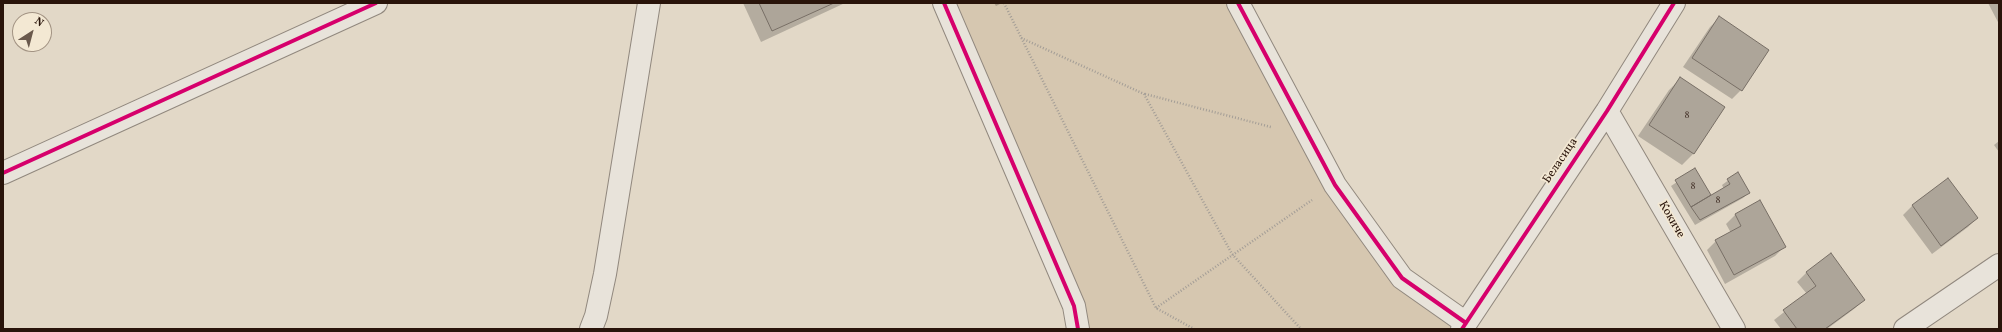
<!DOCTYPE html>
<html>
<head>
<meta charset="utf-8">
<style>
  body { margin:0 }
  #map { position:relative; width:2002px; height:332px; overflow:hidden; background:#e2d8c7; font-family:Vollkorn,serif }
  canvas { display:block }
  .frame { position:absolute; inset:0; border:4px solid #29140a; pointer-events:none }
  .north { position:absolute; left:12px; top:12px; width:40px; height:40px; box-sizing:border-box; background:#f3e8d3; border:1px solid #a29383; border-radius:50%; rotate:36deg; font-size:11px; font-weight:700; line-height:16px; text-align:center; color:#29140a }
  .north::after { content:''; display:block; margin:auto; width:14px; height:18px; background:#6a594c; clip-path:polygon(50% 0,100% 100%,50% 72%,0 100%) }
</style>
</head>
<body>
<div id="map">
<canvas width="2002" height="332"></canvas>
<div class="frame"></div>
<div class="north">N</div>
</div>
<script>
const context = document.querySelector('canvas').getContext('2d');
context.lineJoin = 'round';
function paint(path, color) { context.fillStyle = color; context.fill(path, 'evenodd'); }
const poly = rows => new Path2D(rows.map(r => 'M' + r).join(''));
function stroke(path, color, width, dash) { context.strokeStyle = color; context.lineWidth = width; context.lineCap = dash ? 'butt' : 'round'; context.setLineDash(dash || []); context.stroke(path); }
function label(font, color, halo, rows, align = 'center') {
  context.font = font + ' Vollkorn,serif'; context.lineWidth = 3.5; context.setLineDash([]); context.textBaseline = 'middle'; context.strokeStyle = halo; context.fillStyle = color; for (const [text, x, y, turn = 0] of rows) {
    context.save(); context.translate(x, y); context.rotate((+turn || 0) * Math.PI / 180); context.textAlign = isNaN(turn) ? turn : align; if (halo) context.strokeText(text, 0, 0); context.fillText(text, 0, 0); context.restore();
  }
}
const green = poly([
  [944,3,1238,3,1402,278,1463,329,1078,329]
]);
const shadow = poly([
  [743,3,845,3,761,42],
  [994,3,1002,3,996,6],
  [1988,3,1999,3,1999,24],
  [1719,18,1768,50,1741,90,1732,99,1683,67,1710,27],
  [1680,79,1724,107,1693,154,1682,165,1638,136,1669,90],
  [1999,141,1999,152,1994,145],
  [1695,170,1710,196,1724,189,1722,185,1738,173,1749,193,1743,198,1695,225,1671,186],
  [1948,180,1977,218,1968,227,1932,254,1903,215,1912,206],
  [1760,202,1784,247,1775,256,1725,284,1707,250,1716,241,1731,233,1726,224,1735,215],
  [1831,255,1864,300,1854,309,1827,329,1781,329,1774,320,1807,294,1797,282,1806,273]
]);
const building = poly([
  [759,3,834,3,772,31,759,3],
  [1719,16,1769,50,1742,91,1692,58,1719,16],
  [1680,77,1725,107,1694,154,1649,125,1680,77],
  [1695,168,1711,195,1691,207,1675,180,1695,168],
  [1738,172,1750,193,1700,220,1691,207,1730,184,1727,179,1738,172],
  [1948,178,1978,218,1941,246,1912,205,1948,178],
  [1760,200,1786,247,1734,275,1715,240,1741,226,1735,214,1760,200],
  [1831,253,1865,300,1825,329,1797,329,1783,310,1816,286,1806,272,1831,253]
]);
const path = poly([
  [1004,3,1156,308,1194,329],
  [1021,38,1144,94,1232,254,1301,329],
  [1145,94,1271,127],
  [1156,308,1312,200]
]);
const minor = poly([
  [944,3,1074,306,1078,329],
  [1238,3,1335,185,1402,278,1466,323],
  [1607,111,1734,329],
  [3,173,376,3],
  [591,329,596,316,605,274,649,3],
  [1462,329,1607,111,1674,3],
  [1905,329,1999,265]
]);
const cycleway = poly([
  [944,3,1074,306,1078,329],
  [1238,3,1335,185,1402,278,1466,323],
  [3,173,376,3],
  [1462,329,1607,111,1674,3]
]);
const numberNames = [
  ["8",1687,116],
  ["8",1693,187],
  ["8",1718,201]
];
const streetNames = [
  ["Беласица",1561,161,-56],
  ["Кокиче",1671,220,60]
];
paint(green, '#d6c7b0');
paint(shadow, '#0003');
paint(building, '#ada599');
stroke(building, '#776e65', 1);
stroke(minor, '#91887e', 24);
stroke(path, '#a39d96', 2.5, [1, 2]);
stroke(minor, '#e8e3da', 22);
stroke(cycleway, '#d6006c', 4);
label('10px', '#4a382e', null, numberNames);
label('12px', '#29140a', '#f3e8d3', streetNames);
</script>
</body>
</html>
